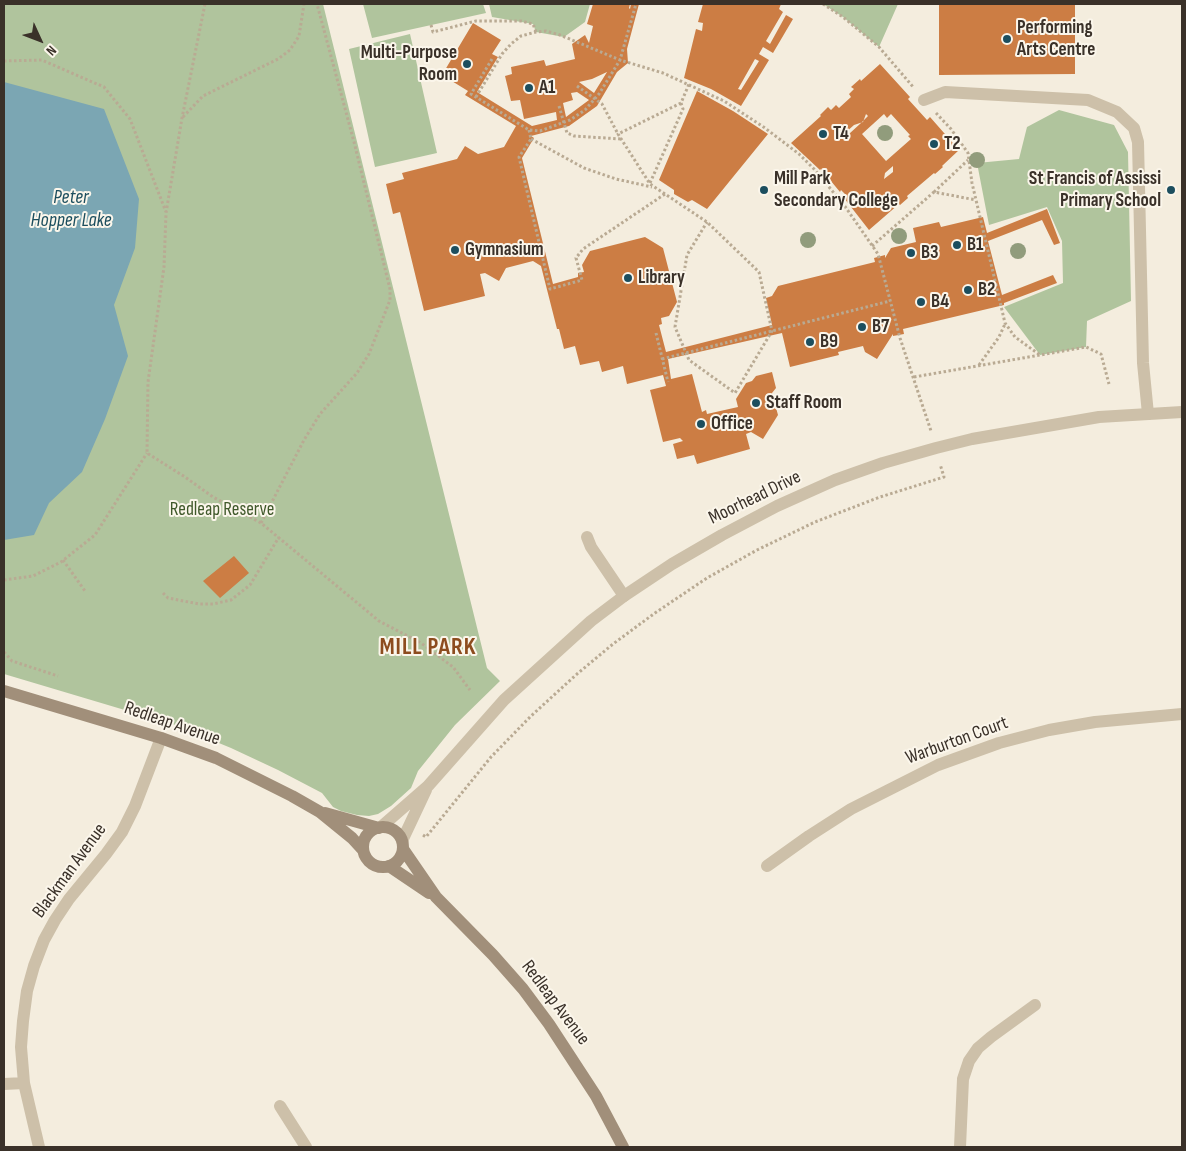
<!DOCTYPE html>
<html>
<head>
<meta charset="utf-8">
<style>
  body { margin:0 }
  #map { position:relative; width:1186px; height:1151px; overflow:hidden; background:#f4edde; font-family:"Sofia Sans Condensed",sans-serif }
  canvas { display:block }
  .frame { position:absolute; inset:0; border:5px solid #3a3129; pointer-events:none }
  .north { position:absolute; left:15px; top:15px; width:50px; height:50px; -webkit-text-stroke:4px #fbf6eb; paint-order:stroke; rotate:133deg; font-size:14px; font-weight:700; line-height:20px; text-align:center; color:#3a3129 }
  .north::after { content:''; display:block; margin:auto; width:18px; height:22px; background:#3a3129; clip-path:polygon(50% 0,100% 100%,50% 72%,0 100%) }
</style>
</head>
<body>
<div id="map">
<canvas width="1186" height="1151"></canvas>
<div class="frame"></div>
<div class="north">N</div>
</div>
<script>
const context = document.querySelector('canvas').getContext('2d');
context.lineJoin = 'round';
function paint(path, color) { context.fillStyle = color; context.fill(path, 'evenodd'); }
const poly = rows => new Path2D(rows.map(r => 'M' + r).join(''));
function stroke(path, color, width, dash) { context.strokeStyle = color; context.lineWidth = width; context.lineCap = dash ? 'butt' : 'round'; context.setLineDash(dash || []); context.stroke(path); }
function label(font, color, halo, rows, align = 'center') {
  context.font = font + ' "Sofia Sans Condensed",sans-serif'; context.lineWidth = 4; context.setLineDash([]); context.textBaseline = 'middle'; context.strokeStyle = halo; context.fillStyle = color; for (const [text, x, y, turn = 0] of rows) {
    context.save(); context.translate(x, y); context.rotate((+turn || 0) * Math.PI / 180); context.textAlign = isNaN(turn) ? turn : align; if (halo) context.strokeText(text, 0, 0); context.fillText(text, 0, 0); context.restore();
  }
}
const green = poly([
  [4,4,323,4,487,668,500,681,455,725,418,771,411,788,391,806,378,814,369,816,357,815,341,811,333,807,322,793,278,770,231,748,175,725,4,674],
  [363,4,483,4,486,13,372,38],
  [489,4,590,4,585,22,564,37,536,32,533,24,492,17],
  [823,4,898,4,879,47,843,17],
  [410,34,437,153,375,167,349,49],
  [1059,110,1114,125,1128,152,1131,301,1087,321,1086,347,1040,355,1004,307,1063,283,1062,241,1047,207,989,225,977,163,1019,159,1027,127]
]);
const water = poly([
  [4,82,104,109,139,199,135,248,114,305,128,356,105,419,82,472,49,503,34,535,4,540]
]);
const building = poly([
  [593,4,630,4,629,8,630,9,631,4,639,4,627,49,628,63,617,72,597,106,569,126,531,136,534,138,522,158,553,284,578,277,578,273,584,272,582,265,590,251,645,237,663,248,677,302,669,316,661,318,662,324,659,325,666,352,772,325,766,298,772,296,778,286,875,262,874,258,885,255,885,258,891,248,916,242,913,228,939,222,941,227,983,217,987,233,1047,209,1060,243,1054,245,1042,220,988,241,1002,295,1053,275,1057,283,1004,303,1004,305,903,329,904,334,893,336,893,334,877,359,865,352,863,346,838,352,839,355,790,367,782,333,668,359,671,379,692,374,702,412,706,410,707,414,738,407,736,399,746,383,752,381,756,376,772,372,776,388,772,393,778,415,763,439,751,432,746,434,750,449,697,464,694,455,677,459,673,444,683,441,680,438,663,442,650,390,666,386,663,375,627,384,623,366,602,372,599,361,580,365,575,346,564,349,559,329,557,329,541,266,533,261,506,268,499,281,485,273,480,274,485,296,424,311,400,212,393,214,386,184,404,179,402,173,457,159,465,146,478,154,504,147,516,126,465,95,468,91,442,75,473,23,501,40,492,54,498,57,477,92,532,126,557,120,556,112,524,119,520,100,511,101,505,76,512,74,511,67,544,60,546,66,575,59,572,44,585,35,589,43,593,26,587,24],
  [607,72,594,93,579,82,592,79],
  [577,92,589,100,566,117,563,103,573,100,571,93],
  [703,4,781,4,779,9,783,12,766,41,770,44,786,15,793,19,773,53,763,47,759,54,769,60,741,106,711,89,684,78,696,29,702,31,703,23,698,22],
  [755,59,759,61,741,90,738,89],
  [939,4,1075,4,1075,74,939,75],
  [880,64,910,97,908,99,927,120,930,117,959,150,942,166,943,167,935,174,934,173,907,196,908,198,900,205,899,204,869,230,844,198,847,196,841,190,840,192,821,169,820,170,791,143,821,116,820,115,828,107,831,110,836,105,839,108,851,97,849,94,854,89,851,87,860,79,861,81],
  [866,114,868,116,861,123,849,134,845,133,854,125,863,122],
  [884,114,887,118,891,114,910,135,908,136,911,139,886,161,862,134],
  [893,166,893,172,884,179,885,173],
  [697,91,733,111,768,134,707,209,692,200,688,202,674,194,674,190,659,180],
  [234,556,249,573,220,598,203,581]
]);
const path = poly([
  [205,4,182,118,166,213,164,267,148,382,147,453,185,477,213,497,261,523,379,621,421,643,453,667,470,690],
  [823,4,843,17,879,47,914,88],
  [431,25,433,32,476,21,521,21,533,24,536,32],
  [492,59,471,94,529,130,540,131,570,120,585,110,599,94,620,60,636,4],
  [4,61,42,60,104,87,130,119,166,212],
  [577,86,602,104,618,134],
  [476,97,502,54,511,44,521,36,536,32,546,31,560,35,620,60,663,73,724,101,765,128,799,154,814,169,844,205,878,254,900,338,931,431],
  [681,103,618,134,650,184,707,222,759,272,772,331,735,393,689,360,675,327,687,255,707,222],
  [559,106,567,133,574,136,621,139],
  [936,113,951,129,968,153,972,183,1005,323,1015,337,1040,355],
  [183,117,203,96,278,59,290,50,299,36,304,4],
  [529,130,531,139,519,157,550,289,582,280,576,258,583,249,665,194],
  [531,139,584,168,616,179,652,187],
  [650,183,683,109,681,103,689,84],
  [934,192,968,160],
  [872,246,934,192,976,200],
  [656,333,668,382],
  [662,359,890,301],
  [979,365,999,337,1005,324],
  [914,377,1086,347,1101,354,1109,384],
  [261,523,304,440,320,414,357,373,369,354,390,300,390,289,354,142,317,4],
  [63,560,85,591],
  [4,580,33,576,61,562,95,535,147,453],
  [163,593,168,598,199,604,213,604,231,600,250,585,279,537],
  [4,652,12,661,58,676],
  [423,835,426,837,491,757,531,716,577,674,613,644,655,613,707,578,757,550,815,522,880,497,944,477,940,464]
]);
const lane = poly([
  [924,100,945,92,1088,100,1117,112,1134,128,1138,142,1143,363,1148,414],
  [587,537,591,547,624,596]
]);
const street = poly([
  [381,827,428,786,504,700,591,621,624,596,672,564,722,535,777,506,835,480,883,463,936,448,972,439,1099,417,1182,412],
  [402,841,426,790],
  [767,866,809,836,851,809,938,765,999,743,1049,730,1095,722,1182,714],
  [4,1084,24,1083],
  [280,1106,306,1147],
  [39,1147,24,1083,21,1047,23,1021,27,991,34,966,44,940,55,920,69,899,106,854,122,832,135,806,161,738],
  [960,1147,963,1079,969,1061,978,1048,991,1037,1035,1005]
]);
const secondary = poly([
  [4,691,161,738,216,758,292,796,320,812,352,838,363,850],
  [325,813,379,828],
  '363 847a20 20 0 1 1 40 0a20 20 0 1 1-40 0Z',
  [403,849,436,897,493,955,523,989,549,1024,596,1096,623,1147],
  [389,866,429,893]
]);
const trees = [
  [885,133],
  [977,160],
  [899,236],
  [808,240],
  [1018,251]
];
const markers = [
  [1007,39,5,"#1c4e5e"],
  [467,64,5,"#1c4e5e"],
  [529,88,5,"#1c4e5e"],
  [823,134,5,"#1c4e5e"],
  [934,144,5,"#1c4e5e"],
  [764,190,5,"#1c4e5e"],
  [1171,190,5,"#1c4e5e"],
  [957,245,5,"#1c4e5e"],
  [455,250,5,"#1c4e5e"],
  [911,253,5,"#1c4e5e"],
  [628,278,5,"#1c4e5e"],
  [968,290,5,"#1c4e5e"],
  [921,302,5,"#1c4e5e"],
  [862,327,5,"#1c4e5e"],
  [810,342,5,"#1c4e5e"],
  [756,403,5,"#1c4e5e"],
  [701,424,5,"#1c4e5e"]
];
const poiNames = [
  ["Performing",1017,28],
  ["Arts Centre",1017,50],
  ["Multi-Purpose",457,53,"right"],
  ["Room",457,75,"right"],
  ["A1",539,88],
  ["T4",833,134],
  ["T2",944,144],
  ["Mill Park",774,179],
  ["Secondary College",774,201],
  ["St Francis of Assissi",1161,179,"right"],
  ["Primary School",1161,201,"right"],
  ["B1",967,245],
  ["Gymnasium",465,250],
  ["B3",921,253],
  ["Library",638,278],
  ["B2",978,290],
  ["B4",931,302],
  ["B7",872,327],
  ["B9",820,342],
  ["Staff Room",766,403],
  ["Office",711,424]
];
const streetNames = [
  ["Moorhead Drive",755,498,-26],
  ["Redleap Avenue",172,724,19],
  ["Warburton Court",957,741,-20],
  ["Blackman Avenue",70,871,-54],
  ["Redleap Avenue",555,1003,53]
];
const parkNames = [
  ["Redleap Reserve",222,510]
];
const waterNames = [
  ["Peter",71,198],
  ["Hopper Lake",71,221]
];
const districtNames = [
  ["MILL PARK",428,648]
];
paint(green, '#b0c49d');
paint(water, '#7ba6b3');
paint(building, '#cc7d44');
stroke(path, '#b9aa93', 3, [2.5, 2.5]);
stroke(lane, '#cdc0a9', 12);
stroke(street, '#cdc0a9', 12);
stroke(secondary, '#a18f7a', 12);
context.fillStyle = '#919c7c';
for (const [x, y] of trees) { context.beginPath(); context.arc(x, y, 8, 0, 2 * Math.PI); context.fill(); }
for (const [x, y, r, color] of markers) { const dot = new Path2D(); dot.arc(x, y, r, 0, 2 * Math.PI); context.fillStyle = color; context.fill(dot); stroke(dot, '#fbf6eb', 2); }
label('bold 19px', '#3a3129', '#fbf6eb', poiNames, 'left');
label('19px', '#3a3129', '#fbf6eb', streetNames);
label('19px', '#40592b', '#fbf6eb', parkNames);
label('italic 20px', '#1c4e5e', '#fbf6eb', waterNames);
context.letterSpacing = '1px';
label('bold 24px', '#8d4c1e', '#fbf6eb', districtNames);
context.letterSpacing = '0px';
</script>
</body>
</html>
